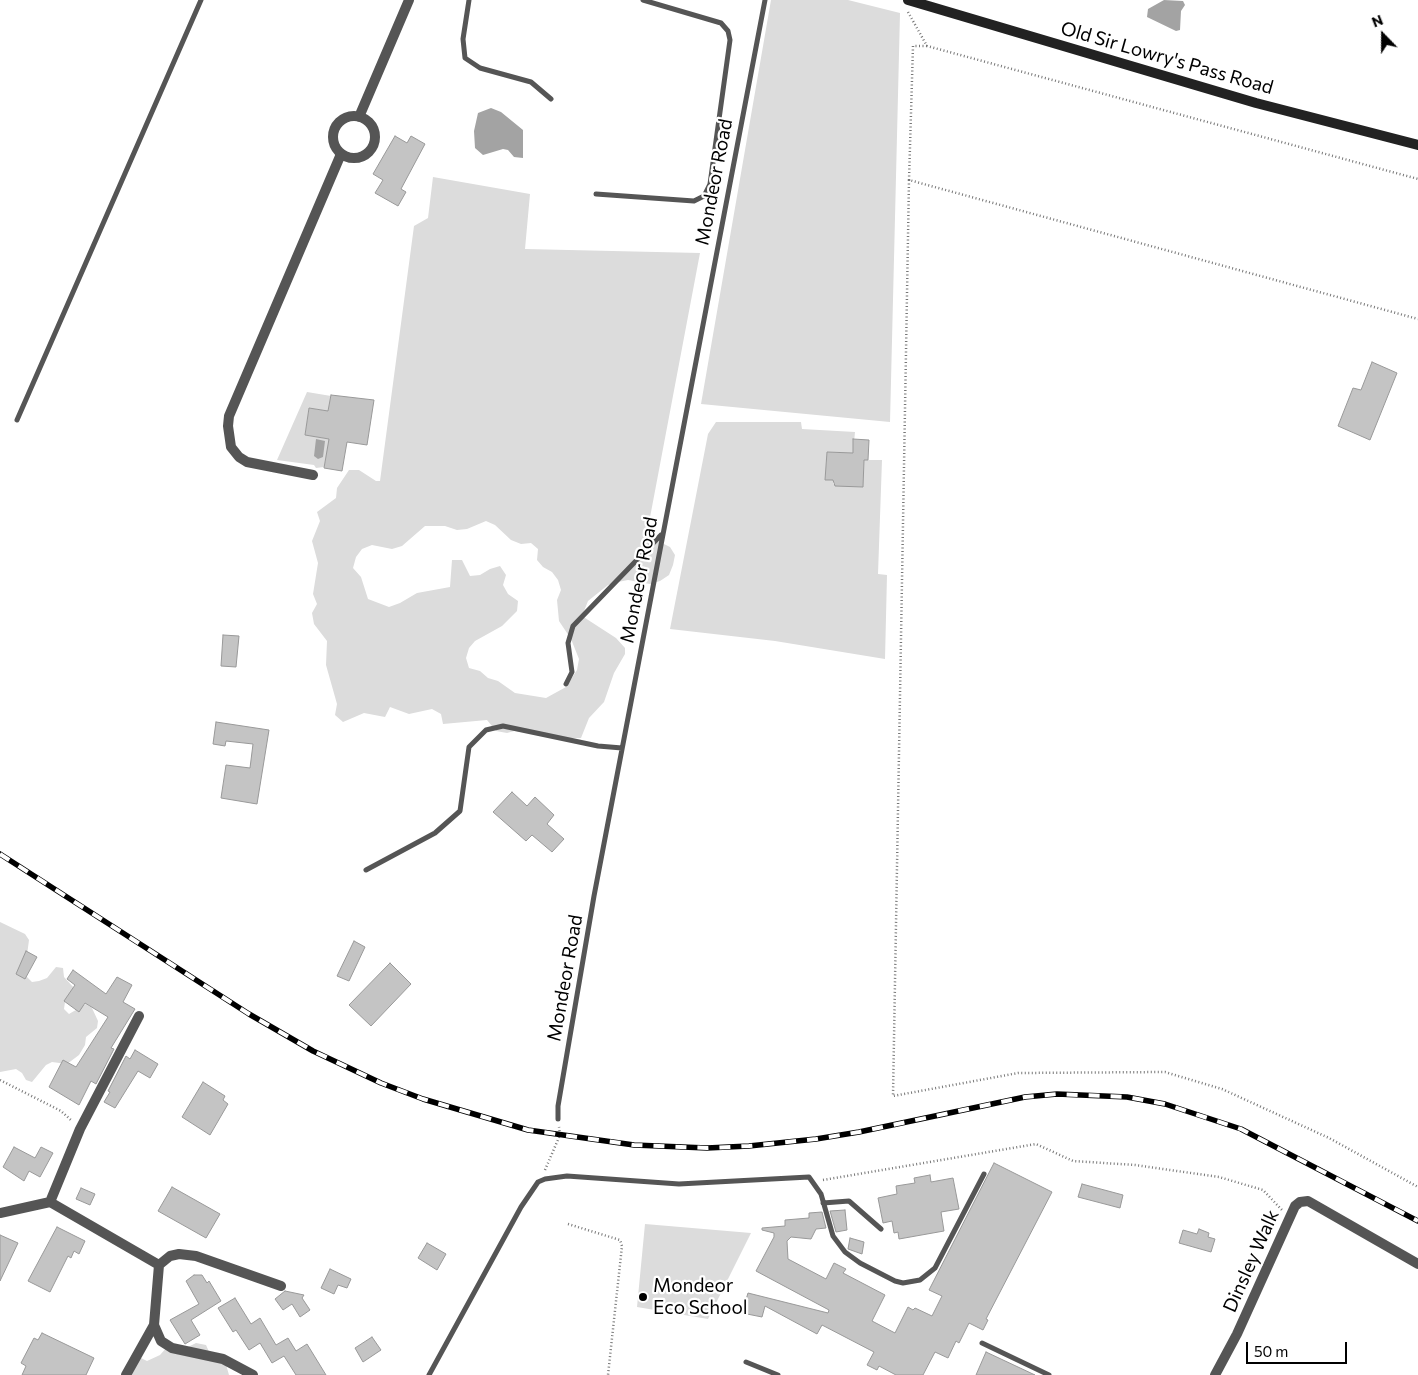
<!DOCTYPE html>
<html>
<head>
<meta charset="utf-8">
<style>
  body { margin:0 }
  #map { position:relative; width:1418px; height:1375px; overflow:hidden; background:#fff; font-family:Commissioner,sans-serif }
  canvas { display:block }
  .north { position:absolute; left:1358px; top:10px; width:50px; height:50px; -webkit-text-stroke:4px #fff; paint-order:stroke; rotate:338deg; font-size:14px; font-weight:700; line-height:20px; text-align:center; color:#000 }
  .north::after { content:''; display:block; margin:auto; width:18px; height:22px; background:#000; clip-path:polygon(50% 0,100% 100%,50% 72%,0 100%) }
  .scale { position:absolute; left:1246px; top:1342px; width:101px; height:22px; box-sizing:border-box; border:2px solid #000; border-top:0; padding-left:6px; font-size:15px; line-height:18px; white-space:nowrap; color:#000; -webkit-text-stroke:4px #fff; paint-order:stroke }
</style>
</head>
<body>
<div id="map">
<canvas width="1418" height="1375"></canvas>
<div class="north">N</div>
<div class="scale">50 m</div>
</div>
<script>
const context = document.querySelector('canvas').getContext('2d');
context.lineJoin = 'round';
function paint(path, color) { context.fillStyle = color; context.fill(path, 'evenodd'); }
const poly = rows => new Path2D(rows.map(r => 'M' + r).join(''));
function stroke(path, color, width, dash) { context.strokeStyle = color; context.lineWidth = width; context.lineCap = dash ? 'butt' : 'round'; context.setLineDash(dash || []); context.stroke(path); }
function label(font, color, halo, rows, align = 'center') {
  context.font = font + ' Commissioner,sans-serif'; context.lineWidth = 4.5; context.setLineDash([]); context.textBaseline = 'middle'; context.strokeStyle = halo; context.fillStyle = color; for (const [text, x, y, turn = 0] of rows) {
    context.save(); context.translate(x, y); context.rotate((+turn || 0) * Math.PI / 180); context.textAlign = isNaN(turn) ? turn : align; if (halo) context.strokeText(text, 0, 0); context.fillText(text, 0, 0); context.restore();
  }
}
const green = poly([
  [771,0,848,0,900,13,890,422,701,404],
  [433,177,530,194,525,249,700,253,648,528,652,538,670,547,675,555,673,565,669,575,660,581,650,584,628,580,618,582,608,585,588,601,582,616,616,638,625,648,625,654,614,673,604,702,589,718,581,738,559,738,518,730,507,733,496,731,487,720,443,724,441,714,432,709,409,714,390,707,385,717,364,713,343,722,335,715,337,704,326,665,327,641,314,624,312,613,317,604,313,594,318,563,312,541,320,521,317,512,336,498,337,488,349,470,359,470,376,481,380,481,414,226,428,218],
  [486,521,495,525,511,540,521,544,531,543,538,549,537,560,543,567,552,572,558,580,561,590,557,600,559,621,571,639,579,659,577,670,566,687,546,698,515,693,498,681,488,678,480,671,469,668,466,658,469,648,475,641,502,626,517,611,518,601,508,594,503,585,506,575,500,566,490,569,480,575,470,576,462,560,452,560,450,587,417,593,400,603,389,607,368,599,361,577,353,568,356,557,362,549,372,545,392,549,402,546,425,526,445,526,457,530,467,529],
  [307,392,331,396,328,411,309,408,305,435,334,440,330,458,326,457,324,467,316,468,314,465,277,460],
  [716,422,801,422,802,429,855,432,853,453,827,452,825,480,833,480,833,484,863,487,864,460,882,460,878,574,887,575,885,659,775,641,670,629,708,434],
  [0,922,25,934,29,940,25,970,27,977,32,982,39,981,47,978,56,967,63,968,64,977,74,988,65,1002,64,1009,69,1014,86,1004,92,1008,98,1021,97,1028,86,1037,85,1045,79,1055,67,1064,52,1062,46,1065,32,1082,26,1080,22,1073,16,1069,0,1072],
  [645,1224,751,1233,708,1319,637,1307],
  [196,1343,206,1345,210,1354,225,1361,229,1375,121,1375,132,1356,137,1356,147,1361,160,1355,167,1347,186,1348]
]);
const water = poly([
  [1164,0,1183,1,1185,5,1181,11,1180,30,1176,31,1147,17,1148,9],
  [491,108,501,112,523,130,523,158,514,157,508,150,503,149,483,155,475,148,474,131,478,113],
  [316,439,325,441,323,457,318,459,314,456]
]);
const building = poly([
  [395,136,407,143,411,136,425,144,401,189,406,192,398,206,375,193,383,180,373,174,395,136],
  [1372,362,1397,373,1370,440,1338,426,1353,388,1361,390,1372,362],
  [331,395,374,400,367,445,347,442,342,471,324,468,329,439,305,435,309,408,328,411,331,395],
  [853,439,869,440,868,460,864,460,863,487,835,486,833,480,825,480,827,452,853,453,853,439],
  [223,635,239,636,236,667,221,666,223,635],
  [216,722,269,730,257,804,221,798,226,765,250,768,253,744,226,741,225,746,213,744,216,722],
  [512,792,527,806,535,797,554,815,547,824,564,839,552,852,532,835,526,841,493,812,512,792],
  [354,941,365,947,349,981,337,976,354,941],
  [26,951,37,957,25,979,16,974,26,951],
  [390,963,411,984,371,1026,349,1005,390,963],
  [73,970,106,994,117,977,132,985,123,1002,135,1009,111,1048,114,1049,96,1084,91,1081,79,1105,49,1087,63,1060,76,1067,108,1017,85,1003,79,1012,64,1001,75,985,67,979,73,970],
  [135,1050,158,1064,150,1078,138,1071,115,1108,104,1102,110,1092,108,1091,126,1056,130,1059,135,1050],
  [203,1082,225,1096,223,1100,228,1104,210,1135,182,1117,203,1082],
  [14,1147,35,1158,41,1147,53,1153,40,1177,29,1171,24,1181,3,1167,14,1147],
  [994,1163,1052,1192,986,1319,988,1320,983,1330,969,1323,959,1343,956,1341,948,1358,935,1352,923,1375,896,1375,879,1366,877,1370,867,1365,874,1352,822,1325,817,1334,765,1306,762,1317,742,1313,748,1293,828,1313,829,1310,756,1271,774,1237,774,1233,762,1230,762,1228,785,1226,785,1220,809,1218,809,1213,822,1212,826,1228,816,1229,811,1239,791,1237,787,1241,788,1259,826,1279,834,1263,846,1269,843,1273,885,1295,872,1321,895,1333,908,1307,913,1310,915,1308,932,1316,942,1296,929,1290,994,1163],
  [930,1175,931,1182,953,1178,959,1209,941,1212,944,1231,899,1239,898,1232,894,1233,892,1221,883,1223,878,1198,897,1194,896,1186,915,1183,914,1178,930,1175],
  [1082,1184,1123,1195,1120,1208,1078,1197,1082,1184],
  [172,1187,220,1214,206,1238,158,1211,172,1187],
  [81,1188,95,1194,90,1205,76,1199,81,1188],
  [845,1210,847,1230,836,1232,830,1211,845,1210],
  [57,1227,85,1241,79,1254,74,1251,71,1258,68,1256,50,1292,28,1281,57,1227],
  [1199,1229,1209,1233,1208,1237,1215,1239,1211,1252,1179,1243,1183,1230,1197,1234,1199,1229],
  [0,1235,18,1243,0,1281,0,1235],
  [850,1238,864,1242,862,1254,848,1249,850,1238],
  [427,1243,446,1254,437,1270,418,1258,427,1243],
  [330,1269,351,1279,347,1288,338,1285,334,1294,321,1288,330,1269],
  [194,1275,202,1275,207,1283,209,1281,221,1301,191,1320,200,1335,185,1344,170,1320,199,1304,186,1281,194,1275],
  [285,1291,304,1295,302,1298,310,1310,300,1317,292,1304,283,1310,275,1299,285,1291],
  [235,1298,251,1324,260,1318,276,1345,288,1338,296,1351,307,1344,326,1375,296,1375,284,1356,272,1363,260,1343,249,1350,236,1330,233,1332,218,1308,235,1298],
  [42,1333,94,1358,86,1375,22,1375,26,1366,21,1363,34,1338,38,1340,42,1333],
  [372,1337,381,1350,363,1362,355,1348,372,1337],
  [986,1352,1035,1375,976,1375,986,1352]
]);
const path = poly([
  [908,12,927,46,1418,179],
  [927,46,913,46,909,180,1418,319],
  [909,180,893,1096,1018,1073,1165,1072,1222,1089,1329,1138,1418,1187],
  [0,1080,61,1111,72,1121],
  [545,1170,560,1135,559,1127],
  [823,1180,1036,1144,1073,1161,1135,1165,1219,1177,1263,1190,1282,1210],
  [568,1224,620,1240,622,1246,608,1375]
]);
const service = poly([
  [469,0,463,39,465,58,480,68,531,82,551,99],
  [596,194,694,201,704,196,710,184,730,40,728,31,721,23,643,0],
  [17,420,201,0],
  [566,684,572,672,568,643,573,626,661,535],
  [366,870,435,833,460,811,469,747,486,730,503,726,598,746,622,748],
  [558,1119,558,1106,594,896,765,0],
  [823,1203,849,1201,881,1229],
  [982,1343,1049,1375],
  [746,1362,778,1375],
  [429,1375,521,1207,538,1182,545,1179,567,1176,679,1184,809,1177,821,1194,833,1236,845,1252,860,1263,895,1281,903,1283,920,1280,935,1268,984,1174]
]);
const minor = poly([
  '333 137a21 21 0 1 1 42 0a21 21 0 1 1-42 0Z',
  [359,117,409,0],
  [313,475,247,462,239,457,231,447,228,426,229,416,341,154],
  [50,1202,80,1129,139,1016],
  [0,1213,50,1202,159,1265,154,1325,161,1341,172,1348,223,1359,253,1375],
  [159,1265,170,1256,179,1254,196,1256,281,1286],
  [126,1375,154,1325],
  [1215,1375,1237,1334,1295,1206,1300,1202,1308,1201,1418,1264]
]);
const secondary = poly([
  [908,0,1256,103,1418,145]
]);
const rail = poly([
  [0,854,249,1014,313,1051,381,1083,423,1099,528,1130,634,1145,707,1148,749,1146,816,1139,859,1132,1025,1097,1057,1094,1127,1097,1165,1104,1241,1129,1418,1221]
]);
const markers = [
  [643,1297,5,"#000"]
];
const streetNames = [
  ["Old Sir Lowry's Pass Road",1167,58,16],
  ["Mondeor Road",714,182,-79],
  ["Mondeor Road",639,580,-79],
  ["Mondeor Road",565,978,-80],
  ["Dinsley Walk",1251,1261,-66]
];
const poiNames = [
  ["Mondeor",653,1286],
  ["Eco School",653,1308]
];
paint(green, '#dcdcdc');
paint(water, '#a3a3a3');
paint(building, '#c4c4c4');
stroke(building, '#999', 1);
stroke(path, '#777', 2.5, [1, 2.5]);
stroke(service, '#555', 5);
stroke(minor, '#555', 10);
stroke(secondary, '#222', 10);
stroke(rail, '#000', 5.5);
stroke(rail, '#fff', 4, [11]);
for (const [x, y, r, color] of markers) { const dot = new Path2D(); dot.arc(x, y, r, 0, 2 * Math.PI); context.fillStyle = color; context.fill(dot); stroke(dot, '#fff', 2); }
label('19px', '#000', '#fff', streetNames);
label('19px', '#000', '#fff', poiNames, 'left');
</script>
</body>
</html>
